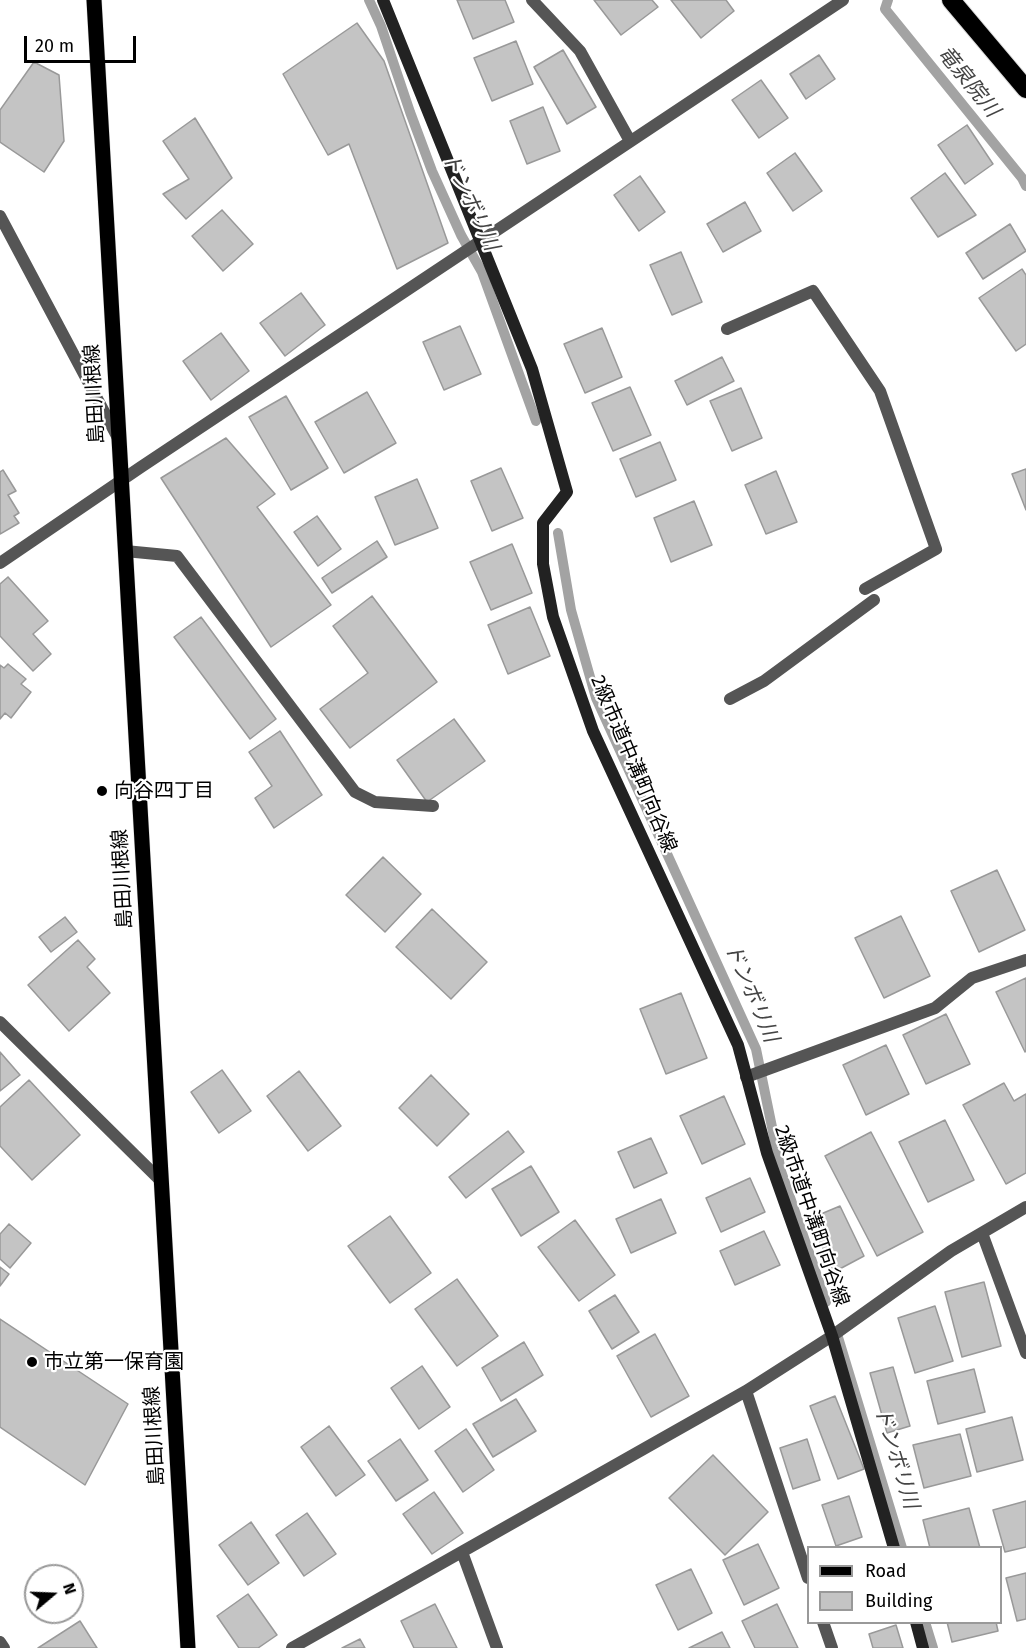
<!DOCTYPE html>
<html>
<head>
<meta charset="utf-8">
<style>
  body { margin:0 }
  #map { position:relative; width:1026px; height:1648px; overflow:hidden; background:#fff; font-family:"Fira Sans",sans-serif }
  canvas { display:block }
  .legend { position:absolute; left:807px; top:1546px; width:195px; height:78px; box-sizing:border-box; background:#fff; border:2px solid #999; margin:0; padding:8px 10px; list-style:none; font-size:18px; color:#000 }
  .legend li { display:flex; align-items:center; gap:12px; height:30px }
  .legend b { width:30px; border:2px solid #999 }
  .north { position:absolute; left:24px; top:1564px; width:60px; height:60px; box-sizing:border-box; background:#fff; border:2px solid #999; border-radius:50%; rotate:71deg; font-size:16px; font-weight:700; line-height:24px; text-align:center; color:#000 }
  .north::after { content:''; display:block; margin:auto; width:21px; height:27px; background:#000; clip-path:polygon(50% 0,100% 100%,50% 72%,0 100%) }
  .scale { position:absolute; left:24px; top:36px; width:112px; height:27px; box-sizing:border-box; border:3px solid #000; border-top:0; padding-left:8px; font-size:18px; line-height:21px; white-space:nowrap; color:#000; -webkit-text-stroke:4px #fff; paint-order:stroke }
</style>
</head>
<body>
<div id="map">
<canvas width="1026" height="1648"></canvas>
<ul class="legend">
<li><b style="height:8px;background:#000"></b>Road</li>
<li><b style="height:16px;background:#c4c4c4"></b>Building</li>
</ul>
<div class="north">N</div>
<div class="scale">20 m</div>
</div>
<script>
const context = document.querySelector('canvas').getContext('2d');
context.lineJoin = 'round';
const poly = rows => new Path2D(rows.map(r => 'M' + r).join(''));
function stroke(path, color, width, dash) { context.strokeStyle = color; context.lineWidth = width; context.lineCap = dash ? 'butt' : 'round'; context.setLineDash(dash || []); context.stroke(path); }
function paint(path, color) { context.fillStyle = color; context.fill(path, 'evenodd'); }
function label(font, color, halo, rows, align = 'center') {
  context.font = font + ' "Fira Sans","Noto Sans JP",sans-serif'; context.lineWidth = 4.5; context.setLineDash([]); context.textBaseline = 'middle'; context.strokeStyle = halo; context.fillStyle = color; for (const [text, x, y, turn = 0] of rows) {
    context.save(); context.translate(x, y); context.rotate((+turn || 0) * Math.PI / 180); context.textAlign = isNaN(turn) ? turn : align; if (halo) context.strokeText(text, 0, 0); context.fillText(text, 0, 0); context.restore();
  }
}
const stream = poly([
  [369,0,381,26,410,112,432,171,461,235,482,272,536,421],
  [888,0,885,9,1022,178,1026,186],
  [558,533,571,610,596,698,756,1049,781,1171,826,1302],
  [837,1334,902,1548],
  [925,1622,933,1648]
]);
const building = poly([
  [457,0,505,0,514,22,473,39,457,0],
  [594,0,652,0,658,7,621,35,594,0],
  [671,0,726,0,734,11,701,38,671,0],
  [357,23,384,61,448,243,397,269,349,144,328,155,283,74,357,23],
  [516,41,533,84,492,101,474,58,516,41],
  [563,50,596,107,567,124,534,67,563,50],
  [819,55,835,79,806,99,790,74,819,55],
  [34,62,59,75,64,141,44,172,0,142,0,110,34,62],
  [761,80,788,118,759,138,732,100,761,80],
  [543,107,560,151,527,164,510,121,543,107],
  [195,118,232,178,186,219,163,194,189,179,163,141,195,118],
  [967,125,993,164,965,184,938,145,967,125],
  [795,153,822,191,793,211,767,173,795,153],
  [945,173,976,215,938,237,911,198,945,173],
  [640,176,665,212,639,231,614,195,640,176],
  [745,202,761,231,723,252,707,224,745,202],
  [222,210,253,244,223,271,192,236,222,210],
  [1010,224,1026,251,983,279,966,253,1010,224],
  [681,252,702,302,672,315,650,265,681,252],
  [1022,269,1026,275,1026,344,1016,351,979,298,1022,269],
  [301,293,325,325,285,356,260,323,301,293],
  [460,326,481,374,444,390,423,342,460,326],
  [602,328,622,377,585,393,564,344,602,328],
  [221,333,249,371,211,400,183,361,221,333],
  [722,357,734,381,687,405,675,381,722,357],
  [630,387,651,435,613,451,592,403,630,387],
  [741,388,762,438,732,451,710,401,741,388],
  [367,392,396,443,344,473,315,422,367,392],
  [286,396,328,468,291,490,249,417,286,396],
  [226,438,275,494,257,507,331,605,271,647,161,478,226,438],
  [660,442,676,480,636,497,620,459,660,442],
  [501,468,523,518,492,531,471,481,501,468],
  [1026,469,1026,510,1012,474,1026,469],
  [3,470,16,491,8,495,19,513,14,516,19,523,0,534,0,472,3,470],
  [776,471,797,522,766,534,745,485,776,471],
  [417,479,438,528,395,545,375,497,417,479],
  [694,501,712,545,671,562,654,518,694,501],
  [317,516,341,549,318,566,294,532,317,516],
  [377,541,387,557,332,593,322,578,377,541],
  [512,544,532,593,491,610,470,562,512,544],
  [8,577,48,621,33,634,51,654,33,671,0,636,0,584,8,577],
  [372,596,437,682,350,748,320,709,368,673,333,626,372,596],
  [530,607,550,656,508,674,488,625,530,607],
  [201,617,276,719,250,739,174,637,201,617],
  [8,664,26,679,21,684,31,692,11,718,5,713,0,719,0,665,4,668,8,664],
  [454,719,485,761,427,802,397,760,454,719],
  [280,731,322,795,274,828,255,798,272,786,249,752,280,731],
  [383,857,421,894,385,932,346,895,383,857],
  [997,870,1025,930,979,952,951,891,997,870],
  [432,909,487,962,451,999,396,947,432,909],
  [901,916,930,976,884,998,855,938,901,916],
  [65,917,77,932,51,952,39,937,65,917],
  [78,940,95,959,87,967,110,993,69,1031,28,985,78,940],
  [1026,978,1026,1051,1025,1052,996,992,1026,978],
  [681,993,707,1058,666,1074,640,1009,681,993],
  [946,1014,970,1064,926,1084,903,1035,946,1014],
  [886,1045,909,1094,866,1115,843,1065,886,1045],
  [0,1052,20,1075,0,1091,0,1052],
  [222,1070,251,1111,219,1133,191,1092,222,1070],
  [299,1071,341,1126,308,1151,267,1096,299,1071],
  [431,1075,469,1114,437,1146,399,1108,431,1075],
  [29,1080,80,1135,32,1180,0,1146,0,1107,29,1080],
  [1004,1083,1014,1101,1026,1094,1026,1173,1006,1184,963,1105,1004,1083],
  [724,1096,745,1144,702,1164,680,1116,724,1096],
  [945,1120,974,1180,928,1202,899,1142,945,1120],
  [508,1131,524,1152,466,1198,449,1177,508,1131],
  [871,1132,923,1232,877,1256,825,1156,871,1132],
  [651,1138,667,1173,634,1188,618,1152,651,1138],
  [531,1166,559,1212,521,1236,492,1189,531,1166],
  [750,1178,765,1212,721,1232,706,1198,750,1178],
  [661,1199,676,1233,631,1253,616,1219,661,1199],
  [840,1206,864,1256,834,1272,809,1219,840,1206],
  [390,1216,431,1273,390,1303,348,1246,390,1216],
  [575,1220,615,1275,579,1301,538,1247,575,1220],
  [9,1224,31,1243,10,1268,0,1259,0,1234,9,1224],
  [764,1231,780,1265,735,1285,720,1251,764,1231],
  [0,1267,9,1274,0,1286,0,1267],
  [457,1279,498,1336,457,1366,415,1309,457,1279],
  [984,1282,1001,1346,962,1357,945,1292,984,1282],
  [615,1295,639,1332,612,1349,589,1311,615,1295],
  [935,1306,953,1361,915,1373,898,1318,935,1306],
  [0,1319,128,1404,85,1485,0,1427,0,1319],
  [655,1334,689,1396,651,1417,617,1356,655,1334],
  [524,1342,543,1375,501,1401,482,1368,524,1342],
  [422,1366,450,1407,419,1429,391,1388,422,1366],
  [893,1367,910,1426,887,1433,870,1373,893,1367],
  [974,1369,985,1412,938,1424,927,1381,974,1369],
  [835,1396,864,1469,838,1479,810,1406,835,1396],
  [516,1399,536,1431,493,1457,473,1424,516,1399],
  [1012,1417,1023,1460,977,1472,966,1429,1012,1417],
  [329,1426,365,1475,336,1496,301,1447,329,1426],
  [466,1429,494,1470,463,1492,435,1451,466,1429],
  [960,1434,971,1476,924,1488,913,1445,960,1434],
  [400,1439,428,1480,396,1501,368,1461,400,1439],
  [807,1439,820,1480,793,1489,780,1448,807,1439],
  [713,1455,768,1512,725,1555,669,1498,713,1455],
  [434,1492,463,1533,432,1554,403,1514,434,1492],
  [849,1496,862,1537,836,1546,822,1505,849,1496],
  [1026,1501,1026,1547,1005,1552,993,1510,1026,1501],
  [969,1508,980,1548,930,1548,923,1520,969,1508],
  [307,1513,336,1554,304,1576,276,1535,307,1513],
  [251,1522,279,1563,248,1585,219,1545,251,1522],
  [758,1544,779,1588,744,1605,723,1560,758,1544],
  [691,1569,712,1613,678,1630,656,1585,691,1569],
  [1026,1573,1026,1619,1017,1621,1006,1578,1026,1573],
  [248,1594,277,1635,258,1648,239,1648,217,1616,248,1594],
  [435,1604,457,1648,414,1648,401,1621,435,1604],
  [777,1604,798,1648,755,1648,742,1621,777,1604],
  [80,1621,97,1648,38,1648,80,1621],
  [947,1622,996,1622,998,1631,952,1642,947,1622],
  [896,1625,903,1648,873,1648,869,1634,896,1625],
  [722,1632,730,1648,689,1648,722,1632],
  [360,1639,365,1648,342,1648,360,1639]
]);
const street = poly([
  [532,0,580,51,630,141],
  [0,216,118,438],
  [727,329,813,291,880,391,936,549,865,589],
  [125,551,177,556,355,792,375,802,433,806],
  [0,563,141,467,843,0],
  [730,699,764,681,874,600],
  [0,1022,161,1181],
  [746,1077,935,1008,972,978,1026,960],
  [982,1233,1026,1353],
  [746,1391,808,1578],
  [462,1552,497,1648],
  [823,1622,832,1648],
  [0,1642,4,1648],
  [292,1648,746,1391,832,1336,951,1251,1026,1207]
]);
const secondary = poly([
  [383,0,532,369,567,492,543,523,543,564,553,617,593,731,738,1045,767,1153,832,1336,894,1548],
  [916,1622,923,1648]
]);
const primary = poly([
  [94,0,188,1648]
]);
const highway = poly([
  [951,0,1026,89]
]);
const markers = [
  [102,791,6,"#000"],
  [32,1362,6,"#000"]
];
const streetNames = [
  ["島田川根線",95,394,-93],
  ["2級市道中溝町向谷線",633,764,67],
  ["島田川根線",123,879,-93],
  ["2級市道中溝町向谷線",811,1216,71],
  ["島田川根線",155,1436,-93]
];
const poiNames = [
  ["向谷四丁目",114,791],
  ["市立第一保育園",44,1362]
];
const waterNames = [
  ["竜泉院川",968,82,51],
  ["ドンボリ川",470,202,65],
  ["ドンボリ川",751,993,67],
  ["ドンボリ川",896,1458,73]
];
stroke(stream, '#a3a3a3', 10);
paint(building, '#c4c4c4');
stroke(building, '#999', 1.5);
stroke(primary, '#dbdbdb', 16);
stroke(highway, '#dbdbdb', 20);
stroke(street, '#555', 12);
stroke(secondary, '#222', 12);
stroke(primary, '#000', 15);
stroke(highway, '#000', 18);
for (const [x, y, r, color] of markers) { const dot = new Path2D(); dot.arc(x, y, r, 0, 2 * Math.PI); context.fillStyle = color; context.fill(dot); stroke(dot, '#fff', 2); }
label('20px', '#000', '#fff', streetNames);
label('20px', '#000', '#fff', poiNames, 'left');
label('italic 21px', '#444', '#fff', waterNames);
</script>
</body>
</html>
